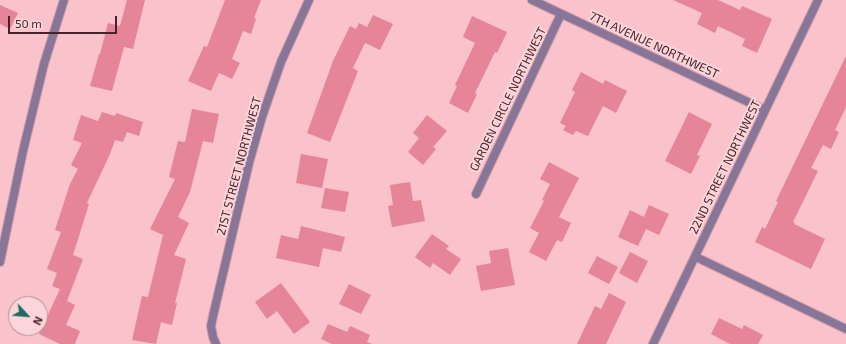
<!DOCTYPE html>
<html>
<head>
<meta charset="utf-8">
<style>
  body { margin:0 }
  #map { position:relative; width:846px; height:344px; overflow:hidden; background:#fac2cb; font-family:"Exo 2",sans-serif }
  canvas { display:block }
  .north { position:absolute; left:8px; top:296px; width:40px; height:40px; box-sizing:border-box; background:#fbd5da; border:1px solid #b38e94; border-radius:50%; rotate:116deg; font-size:11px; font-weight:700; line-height:16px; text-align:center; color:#46232a }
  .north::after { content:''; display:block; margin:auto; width:14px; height:18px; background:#1e6963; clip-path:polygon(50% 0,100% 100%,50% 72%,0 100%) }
  .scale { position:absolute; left:8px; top:16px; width:109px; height:18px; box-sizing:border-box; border:2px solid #46232a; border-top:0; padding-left:5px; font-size:12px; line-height:14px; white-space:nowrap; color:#46232a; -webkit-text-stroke:3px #fbd5da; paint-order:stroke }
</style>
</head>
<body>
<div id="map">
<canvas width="846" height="344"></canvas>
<div class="north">N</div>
<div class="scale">50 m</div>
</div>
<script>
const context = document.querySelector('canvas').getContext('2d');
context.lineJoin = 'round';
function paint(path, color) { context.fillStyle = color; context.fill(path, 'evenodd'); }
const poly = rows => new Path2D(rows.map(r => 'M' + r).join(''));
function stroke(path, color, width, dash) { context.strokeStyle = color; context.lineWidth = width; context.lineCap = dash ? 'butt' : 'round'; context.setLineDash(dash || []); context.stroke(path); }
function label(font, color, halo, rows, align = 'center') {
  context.font = font + ' "Exo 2",sans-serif'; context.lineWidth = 4; context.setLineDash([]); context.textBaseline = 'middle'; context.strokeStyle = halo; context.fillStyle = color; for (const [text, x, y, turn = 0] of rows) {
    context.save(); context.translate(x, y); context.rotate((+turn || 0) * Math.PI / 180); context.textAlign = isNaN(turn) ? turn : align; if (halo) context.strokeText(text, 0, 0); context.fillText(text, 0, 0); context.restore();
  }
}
const building = poly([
  [127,0,145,0,133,49,124,47,112,91,90,86,99,54,100,54,108,23,120,26],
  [225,0,261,0,254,18,256,19,251,34,243,31,232,59,240,63,232,79,219,73,211,91,188,81,204,46,207,47],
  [673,0,718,0,740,10,742,6,772,19,757,53,742,46,745,39,718,26,715,33,697,24,702,13],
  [0,5,18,13,10,29,0,24],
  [373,15,393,24,380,50,365,43,353,68,358,71,330,142,307,133,333,61,350,26,356,29,359,23,367,27],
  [472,16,507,32,497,53,495,52,475,93,477,94,468,113,449,103,457,86,455,85,475,43,463,37],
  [846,56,846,107,835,130,839,132,831,149,823,145,811,168,818,171,793,222,795,223,794,224,825,239,811,269,755,242,762,227,765,229,778,202,776,201],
  [581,72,603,84,605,80,627,91,616,113,603,106,588,136,576,131,573,135,563,130,566,126,560,123,575,92,572,90],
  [192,109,219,114,213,143,203,141,190,192,178,217,189,223,174,255,186,259,175,303,177,303,172,325,161,322,156,344,132,340,142,296,148,297,163,235,150,229,175,179,169,177,178,141,185,142],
  [102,112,115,116,116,113,143,122,139,136,127,132,123,142,115,140,110,154,87,203,89,204,73,255,83,259,67,301,75,305,66,325,80,331,75,344,60,344,39,334,60,289,52,286,57,273,47,269,61,232,55,230,70,184,78,169,71,165,82,143,73,140,81,115,98,121],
  [689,112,712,124,697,155,700,156,691,174,665,161],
  [427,115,447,131,433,147,436,149,423,165,408,152,419,138,413,133],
  [301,154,328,159,322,188,296,183],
  [549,162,579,178,559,217,571,223,562,242,557,240,546,261,529,252,539,233,530,228,544,201,542,200,550,184,540,179],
  [410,182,413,201,421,200,425,221,392,227,388,206,393,205,390,185],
  [325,188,349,192,345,212,321,208],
  [649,205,669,214,659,235,646,229,638,246,618,237,630,210,644,217],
  [301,226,345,237,341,252,323,248,319,267,276,258,281,235,298,239],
  [432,234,449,246,446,249,461,259,450,275,433,263,430,268,415,257],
  [508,248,515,285,481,291,476,266,491,263,489,251],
  [630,252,648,261,637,283,619,273],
  [597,256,618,267,609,284,588,273],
  [281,283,310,322,294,334,277,311,267,319,255,302],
  [349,284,371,295,361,314,339,304],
  [609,293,626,302,606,344,577,344,595,306,601,309],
  [719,318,742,329,744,325,763,335,758,344,730,344,711,334],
  [328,324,347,332,350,326,370,335,367,342,372,344,332,344,321,339]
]);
const minor = poly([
  [532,0,765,110],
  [476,194,561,14],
  [696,257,846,329],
  [0,262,23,151,44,64,64,0],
  [216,344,213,337,211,326,213,316,249,163,262,117,281,62,309,0],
  [653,344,818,0]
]);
const streetNames = [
  ["7TH AVENUE NORTHWEST",654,45,25],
  ["GARDEN CIRCLE NORTHWEST",508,99,-64],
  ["21ST STREET NORTHWEST",239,166,-75],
  ["22ND STREET NORTHWEST",725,167,-64]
];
paint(building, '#e68498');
stroke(minor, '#d29fa8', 10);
stroke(minor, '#877698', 8);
label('12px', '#46232a', '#fbd5da', streetNames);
</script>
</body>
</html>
